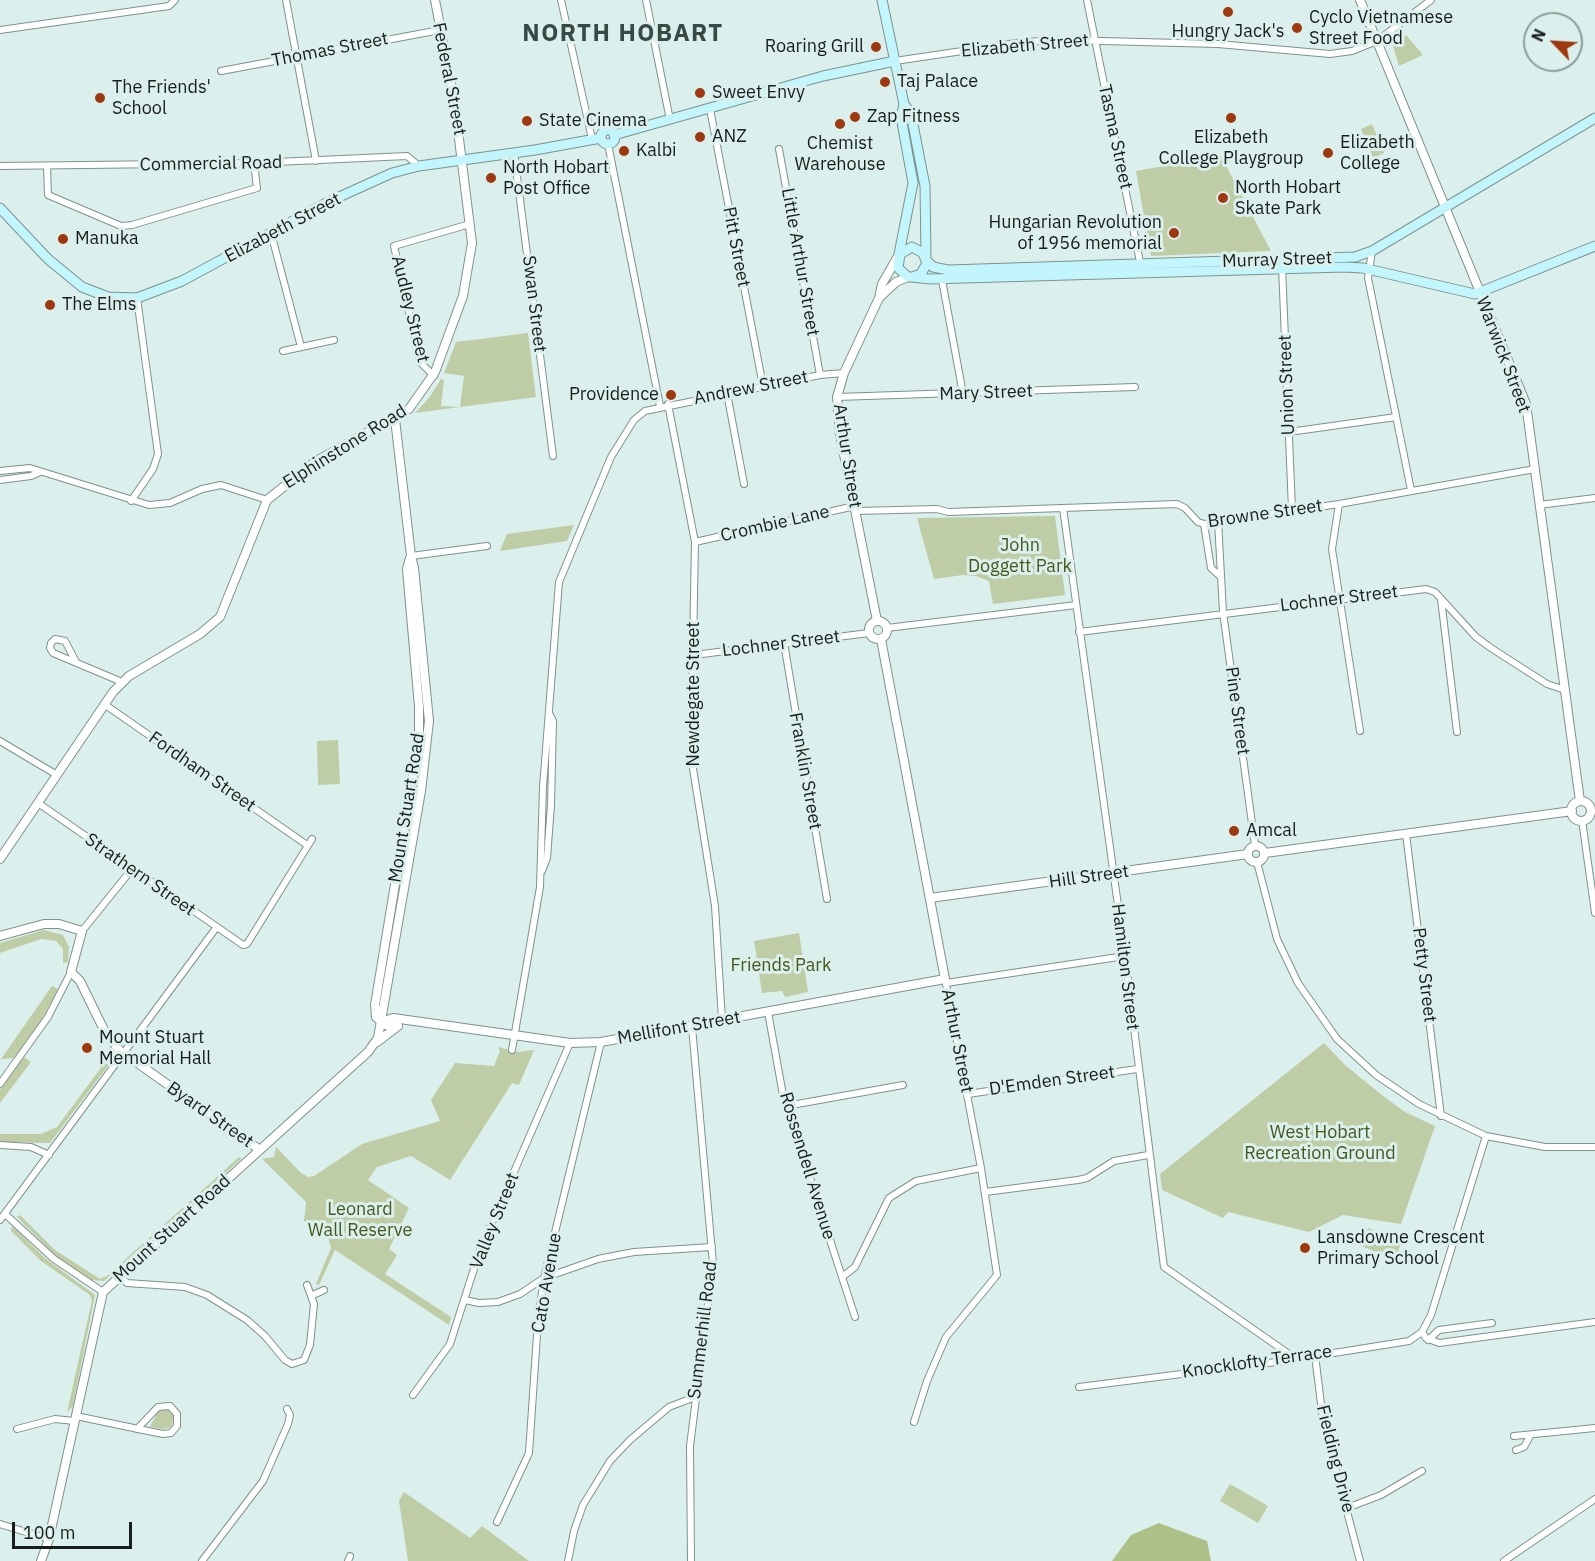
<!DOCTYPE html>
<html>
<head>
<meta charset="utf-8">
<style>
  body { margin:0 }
  #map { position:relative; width:1595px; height:1561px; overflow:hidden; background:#dbf0ec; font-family:"IBM Plex Sans",sans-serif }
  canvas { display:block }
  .north { position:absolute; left:1523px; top:12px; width:60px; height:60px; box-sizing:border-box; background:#dbf0ec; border:2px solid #8d9c99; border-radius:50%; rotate:295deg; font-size:16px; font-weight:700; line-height:24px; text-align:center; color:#171e1d }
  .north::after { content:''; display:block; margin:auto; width:21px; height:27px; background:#9e380f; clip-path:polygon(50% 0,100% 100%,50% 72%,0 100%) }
  .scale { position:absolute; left:12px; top:1522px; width:120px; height:27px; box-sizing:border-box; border:3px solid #171e1d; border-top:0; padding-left:8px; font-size:18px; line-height:21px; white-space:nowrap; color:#171e1d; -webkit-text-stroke:4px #dbf0ec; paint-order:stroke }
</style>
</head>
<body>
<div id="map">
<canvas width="1595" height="1561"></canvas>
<div class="north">N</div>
<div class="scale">100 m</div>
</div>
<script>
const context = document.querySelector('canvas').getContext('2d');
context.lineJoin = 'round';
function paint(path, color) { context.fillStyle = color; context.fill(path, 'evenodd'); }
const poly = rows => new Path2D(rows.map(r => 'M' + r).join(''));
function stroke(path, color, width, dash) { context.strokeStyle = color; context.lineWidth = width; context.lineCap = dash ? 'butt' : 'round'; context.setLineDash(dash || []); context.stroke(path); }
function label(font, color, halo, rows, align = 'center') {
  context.font = font + ' "IBM Plex Sans",sans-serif'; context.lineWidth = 6; context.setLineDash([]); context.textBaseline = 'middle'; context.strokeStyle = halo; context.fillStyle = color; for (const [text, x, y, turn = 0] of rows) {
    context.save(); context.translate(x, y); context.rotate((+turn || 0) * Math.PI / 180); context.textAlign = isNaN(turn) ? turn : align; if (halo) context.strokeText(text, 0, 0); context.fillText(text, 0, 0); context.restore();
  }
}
const green = poly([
  [1406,35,1423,55,1399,66,1393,46],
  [1372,124,1384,153,1373,158,1361,129],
  [1221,156,1271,251,1151,256,1136,171],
  [528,333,536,397,415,413,429,398,441,379,444,380,441,406,460,407,464,376,444,373,456,342],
  [1055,516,1065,595,993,604,989,581,976,576,963,575,934,579,917,518],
  [574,525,567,541,500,551,507,534],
  [338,740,340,784,318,785,317,741],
  [44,930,63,935,69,947,68,962,63,963,63,949,56,941,41,939,0,953,0,943],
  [799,933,808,992,785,997,782,991,762,993,754,941],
  [52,986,58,989,41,1021,14,1058,1,1059],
  [1324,1043,1345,1065,1383,1096,1405,1112,1435,1126,1401,1224,1343,1215,1309,1232,1228,1212,1223,1218,1162,1190,1160,1174],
  [498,1047,517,1052,534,1050,519,1085,512,1083,450,1180,411,1156,377,1167,368,1180,409,1208,389,1249,397,1255,385,1274,451,1317,449,1325,335,1250,319,1285,316,1284,331,1248,328,1237,304,1221,306,1202,262,1159,274,1157,276,1147,301,1173,308,1177,314,1176,362,1144,440,1121,431,1100,455,1063,494,1066,500,1051],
  [24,1057,31,1062,0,1103,0,1090],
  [106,1061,110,1063,50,1143,0,1142,0,1134,41,1134,57,1127],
  [239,1157,241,1159,104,1281,92,1280,57,1257,17,1217,20,1215,55,1250,100,1279,107,1276],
  [12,1226,46,1259,95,1295,73,1406,67,1412,92,1300,90,1295,41,1261,11,1231],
  [1368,1228,1402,1241,1395,1259,1361,1246],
  [167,1409,174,1416,171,1427,163,1429,150,1427,158,1411],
  [1230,1484,1268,1506,1258,1523,1220,1501],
  [404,1492,470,1538,482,1526,529,1561,408,1561,399,1501]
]);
const forest = poly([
  [1159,1523,1207,1541,1211,1561,1112,1561,1131,1535]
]);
const minor = poly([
  [286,0,316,161],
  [561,0,592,139],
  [646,0,670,120],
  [1087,0,1141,267],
  [0,30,169,6,175,0],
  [895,61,1023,42,1063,40,1218,44,1330,54,1352,51,1377,41,1431,0],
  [221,71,440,30],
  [710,109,763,386],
  [608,144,660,406],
  [779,149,820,375],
  [514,153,553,456],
  [0,166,254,163,407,156,419,166],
  [47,167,48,195,121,226,132,225,257,188,254,163],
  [271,233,301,347],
  [1372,251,1368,278,1411,490],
  [1282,266,1292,510],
  [942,280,963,394],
  [283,351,334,340],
  [434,376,420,362,394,246,470,224],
  [727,393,744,484],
  [837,397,1135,387],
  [668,404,695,542,691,756,715,906,722,1020],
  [1289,432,1396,417],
  [0,471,30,468,149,505,170,503,202,489,221,485,267,500],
  [0,480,31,476,40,472],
  [131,501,153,469,158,454,137,298],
  [1339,504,1332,549,1360,731],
  [1539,505,1595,498],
  [1063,508,1125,956,1164,1267,1296,1359],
  [856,511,937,509,948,512,1177,504,1185,508,1198,522,1204,524,1339,504,1535,469],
  [1218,521,1223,612,1255,845],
  [1204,524,1211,568,1220,576],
  [695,542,855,506],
  [411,556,487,546],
  [1441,599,1457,732],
  [887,628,1076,605],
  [1079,632,1426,589,1435,592,1476,637,1491,648,1547,684,1565,690],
  [784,643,827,899],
  [694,655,869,633],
  [76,662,65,641,55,639,51,643,50,648,53,653,122,682],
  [104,704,307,845],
  [0,741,57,775],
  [38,803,243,945,247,944,312,839],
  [1582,820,1595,913],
  [1406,834,1441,1116],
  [1257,862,1277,939,1298,983,1337,1039,1376,1075,1419,1104,1486,1136,1545,1147,1595,1147],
  [542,871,547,858,551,805,553,721,549,713],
  [82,931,132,869],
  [946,983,1125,956],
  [768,1012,783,1095,855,1317],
  [512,1050,540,887,543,787,559,582,611,457,634,420,645,411,820,375,844,373],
  [0,1084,48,1017,71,972],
  [968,1094,1137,1069],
  [786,1106,903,1085],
  [0,1145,31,1147,49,1155],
  [985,1192,1078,1180,1087,1178,1114,1161,1148,1155],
  [5,1214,54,1259,103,1292],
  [0,1220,216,928],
  [119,1276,127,1283,185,1287,207,1295,247,1320,265,1336,285,1360,292,1364,304,1360,310,1345,314,1304,307,1285],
  [842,1277,855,1267,889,1198,916,1181,981,1168],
  [313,1295,324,1290],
  [465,1300,479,1303,498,1302,520,1294,544,1278,598,1259,634,1252,712,1247],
  [1422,1332,1431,1315,1486,1136],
  [1428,1340,1439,1330,1492,1323],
  [1315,1355,1323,1420,1360,1561],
  [1079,1387,1284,1361,1409,1341,1422,1332,1426,1338,1439,1343,1595,1322],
  [413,1395,450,1344,480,1250,570,1043],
  [76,1416,148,1431,163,1434,171,1433,177,1426,177,1414,170,1406,158,1407,137,1429],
  [914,1422,927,1381,946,1337,997,1275,981,1168,945,979],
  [17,1429,55,1419,74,1421],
  [1514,1436,1595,1428],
  [1516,1450,1524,1447,1530,1436],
  [1347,1508,1381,1495,1422,1471],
  [497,1522,529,1453,538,1320,544,1278,601,1042],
  [0,1524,49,1539],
  [202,1561,263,1481,288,1424,290,1415,287,1409],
  [348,1561,350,1556],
  [568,1561,574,1531,583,1505,610,1461,630,1440,669,1407,695,1397],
  [691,1561,690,1446,713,1264,692,1027],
  [1504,1561,1595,1499]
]);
const tertiary = poly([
  [1360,0,1526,404,1580,801],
  [880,297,896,282,908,277],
  '869 630a9 9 0 1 1 18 0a9 9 0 1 1-18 0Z',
  [877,621,840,434,837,397,844,373,879,298,882,284,897,258],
  '1571 811a10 10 0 1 1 20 0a10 10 0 1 1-20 0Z',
  '1248 854a8 8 0 1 1 16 0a8 8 0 1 1-16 0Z',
  [1265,853,1572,811],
  [0,859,113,692,129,676,200,634,220,617,267,500,316,461,409,409,435,372,463,296,472,243,454,99,435,0],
  [930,898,1248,854],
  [0,936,44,924,59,924,82,931,71,972,80,981,105,1032,119,1050,260,1150],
  [381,1022,393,1018,570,1043,601,1042,945,979,881,639],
  [397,1026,385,1025,381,1022,376,1017,375,1005,419,740,419,707,407,569,410,558],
  [377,1042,398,1026],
  [41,1561,49,1539,103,1292,368,1052,378,1038,421,791,429,721,414,568,411,556,395,419]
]);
const secondary = poly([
  [882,0,904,104,901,117,913,183,899,254],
  [904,104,911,114,925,186,926,257],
  '601 137a7 7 0 1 1 14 0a7 7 0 1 1-14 0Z',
  [614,135,823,76,895,61],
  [0,208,48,259,82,287,108,297,137,298,182,281,328,202,392,173,419,166,535,150,601,138],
  [926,260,933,267,948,270,1355,257,1372,251,1595,118],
  [912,277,921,274,927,263,923,253,912,247,900,254,898,268,908,277,912,277,930,279,1344,267,1363,268,1475,294,1595,246]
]);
const markers = [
  [1228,12,6,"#9e380f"],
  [1297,28,6,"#9e380f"],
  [876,47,6,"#9e380f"],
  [885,82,6,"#9e380f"],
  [700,93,6,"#9e380f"],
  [100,98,6,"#9e380f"],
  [855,117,6,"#9e380f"],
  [1231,118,6,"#9e380f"],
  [527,121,6,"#9e380f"],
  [840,124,6,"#9e380f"],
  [700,137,6,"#9e380f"],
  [624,151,6,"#9e380f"],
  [1328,153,6,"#9e380f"],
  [491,178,6,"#9e380f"],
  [1223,198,6,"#9e380f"],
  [1174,233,6,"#9e380f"],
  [63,239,6,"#9e380f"],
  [50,305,6,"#9e380f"],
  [671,395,6,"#9e380f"],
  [1234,831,6,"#9e380f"],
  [87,1048,6,"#9e380f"],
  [1305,1248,6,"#9e380f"]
];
const poiNames = [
  ["Cyclo Vietnamese",1309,18],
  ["Street Food",1309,39],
  ["Hungry Jack's",1228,32,"center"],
  ["Roaring Grill",864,47,"right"],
  ["Taj Palace",897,82],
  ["The Friends'",112,88],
  ["School",112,109],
  ["Sweet Envy",712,93],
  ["Zap Fitness",867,117],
  ["State Cinema",539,121],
  ["ANZ",712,137],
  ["Elizabeth",1231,138,"center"],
  ["College Playgroup",1231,159,"center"],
  ["Elizabeth",1340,143],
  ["College",1340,164],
  ["Chemist",840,144,"center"],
  ["Warehouse",840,165,"center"],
  ["Kalbi",636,151],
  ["North Hobart",503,168],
  ["Post Office",503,189],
  ["North Hobart",1235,188],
  ["Skate Park",1235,209],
  ["Hungarian Revolution",1162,223,"right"],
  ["of 1956 memorial",1162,244,"right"],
  ["Manuka",75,239],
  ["The Elms",62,305],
  ["Providence",659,395,"right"],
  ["Amcal",1246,831],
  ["Mount Stuart",99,1038],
  ["Memorial Hall",99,1059],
  ["Lansdowne Crescent",1317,1238],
  ["Primary School",1317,1259]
];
const streetNames = [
  ["Elizabeth Street",1025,46,-5],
  ["Thomas Street",330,50,-11],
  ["Federal Street",449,79,79],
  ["Tasma Street",1115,137,78],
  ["Commercial Road",211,164,-1],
  ["Elizabeth Street",283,228,-28],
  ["Pitt Street",736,247,79],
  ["Murray Street",1277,260,-2],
  ["Little Arthur Street",800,262,80],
  ["Swan Street",534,304,83],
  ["Audley Street",410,309,76],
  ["Warwick Street",1503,355,69],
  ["Union Street",1287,385,-92],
  ["Andrew Street",751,388,-11],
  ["Mary Street",986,393,-2],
  ["Elphinstone Road",345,447,-32],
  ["Arthur Street",847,456,81],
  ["Browne Street",1265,514,-8],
  ["Crombie Lane",775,524,-13],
  ["Lochner Street",1339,599,-7],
  ["Lochner Street",781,644,-7],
  ["Newdegate Street",694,694,-90],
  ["Pine Street",1237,711,82],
  ["Franklin Street",805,771,80],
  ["Fordham Street",202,772,35],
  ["Mount Stuart Road",407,808,-81],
  ["Strathern Street",140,875,35],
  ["Hill Street",1089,877,-8],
  ["Hamilton Street",1125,967,83],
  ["Petty Street",1424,975,83],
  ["Mellifont Street",679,1028,-10],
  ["Arthur Street",957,1041,79],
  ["D'Emden Street",1052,1081,-8],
  ["Byard Street",210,1115,35],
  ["Rossendell Avenue",807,1166,73],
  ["Valley Street",495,1221,-68],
  ["Mount Stuart Road",172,1229,-42],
  ["Cato Avenue",547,1283,-80],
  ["Summerhill Road",703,1330,-83],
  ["Knocklofty Terrace",1257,1362,-8],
  ["Fielding Drive",1335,1459,76]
];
const parkNames = [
  ["John",1020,546],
  ["Doggett Park",1020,567],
  ["Friends Park",781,966],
  ["West Hobart",1320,1133],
  ["Recreation Ground",1320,1154],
  ["Leonard",360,1210],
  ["Wall Reserve",360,1231]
];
const districtNames = [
  ["NORTH HOBART",623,34]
];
paint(green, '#becda5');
paint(forest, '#acc087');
stroke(minor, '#7e928d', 8);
stroke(tertiary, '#7e928d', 10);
stroke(secondary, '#7e928d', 11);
stroke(minor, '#fff', 6);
stroke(tertiary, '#fff', 8);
stroke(secondary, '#c2f5fc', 9);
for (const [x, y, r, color] of markers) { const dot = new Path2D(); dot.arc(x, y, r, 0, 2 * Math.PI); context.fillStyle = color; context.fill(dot); stroke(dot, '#dbf0ec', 2); }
label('18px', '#171e1d', '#dbf0ec', poiNames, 'left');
label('18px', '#171e1d', '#dbf0ec', streetNames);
label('18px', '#46591c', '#dbf0ec', parkNames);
context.letterSpacing = '1.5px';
label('bold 24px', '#384946', '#dbf0ec', districtNames);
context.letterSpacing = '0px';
</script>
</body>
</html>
